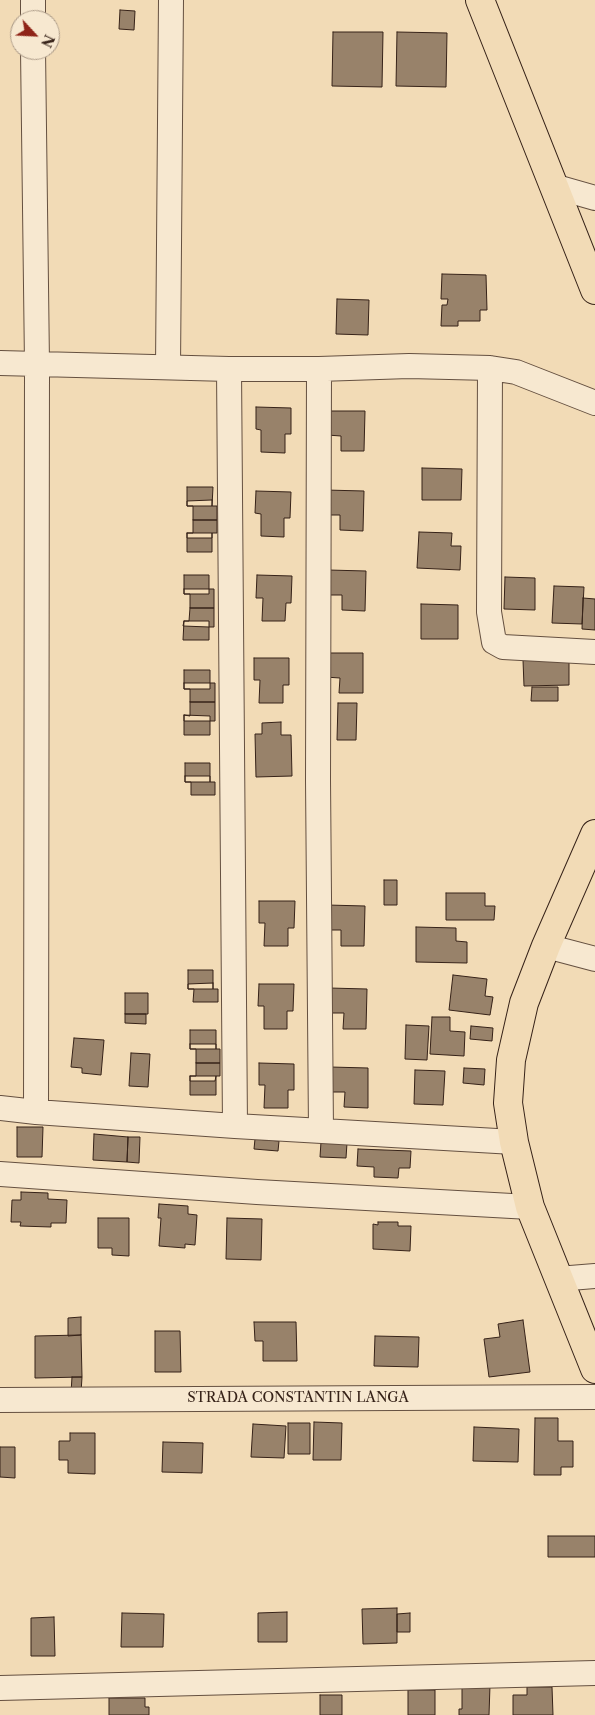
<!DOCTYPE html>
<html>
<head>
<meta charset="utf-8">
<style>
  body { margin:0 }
  #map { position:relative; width:595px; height:1715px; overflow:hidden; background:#f2dbb6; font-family:"Libre Caslon Text",serif }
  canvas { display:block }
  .north { position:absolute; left:10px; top:10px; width:50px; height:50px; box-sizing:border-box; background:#f7e8d0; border:1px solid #aa9986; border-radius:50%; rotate:115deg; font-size:14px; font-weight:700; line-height:20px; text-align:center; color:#362218 }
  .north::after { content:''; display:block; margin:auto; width:18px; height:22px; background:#8f2418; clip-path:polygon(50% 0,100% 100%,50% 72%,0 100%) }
</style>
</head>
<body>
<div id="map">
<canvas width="595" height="1715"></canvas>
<div class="north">N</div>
</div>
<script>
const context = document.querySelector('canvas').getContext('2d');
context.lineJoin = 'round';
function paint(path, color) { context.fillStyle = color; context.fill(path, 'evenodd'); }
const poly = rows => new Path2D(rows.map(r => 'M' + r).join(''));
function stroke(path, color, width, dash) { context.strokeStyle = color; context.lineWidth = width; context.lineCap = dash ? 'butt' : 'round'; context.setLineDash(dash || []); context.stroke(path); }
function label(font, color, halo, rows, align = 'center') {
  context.font = font + ' "Libre Caslon Text",serif'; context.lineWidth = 4; context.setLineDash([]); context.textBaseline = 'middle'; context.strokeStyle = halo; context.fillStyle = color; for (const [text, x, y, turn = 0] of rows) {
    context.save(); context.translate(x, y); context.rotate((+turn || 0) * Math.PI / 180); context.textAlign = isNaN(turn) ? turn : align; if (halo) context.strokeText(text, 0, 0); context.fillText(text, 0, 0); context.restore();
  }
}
const building = poly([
  [120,10,135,11,134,30,119,29,120,10],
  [333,32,383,32,382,87,332,86,333,32],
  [397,32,447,33,446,87,396,86,397,32],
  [442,274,486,275,487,310,480,310,480,321,458,321,458,326,441,326,442,305,447,305,448,299,441,299,442,274],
  [337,299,369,300,368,335,336,334,337,299],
  [256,407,291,408,291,434,285,434,285,453,261,452,261,430,256,429,256,407],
  [327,411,365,411,364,451,341,451,341,436,327,435,327,411],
  [422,468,462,469,461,500,422,500,422,468],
  [187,487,213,487,212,506,217,506,217,520,193,520,193,506,187,506,187,487],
  [325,490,364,491,363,531,340,530,340,515,325,515,325,490],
  [256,491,291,492,290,518,284,518,284,537,261,536,261,514,255,513,256,491],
  [212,500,212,506,187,506,187,501,212,500],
  [193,520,217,520,217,533,212,533,212,552,187,552,187,533,193,533,193,520],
  [419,532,452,533,451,546,461,546,460,570,417,568,419,532],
  [187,533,212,533,212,538,187,538,187,533],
  [328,570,366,571,365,611,342,610,342,595,327,595,328,570],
  [184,575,209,575,209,589,214,589,214,608,190,608,190,594,184,594,184,575],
  [257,575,292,576,291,603,286,603,285,621,262,621,263,598,256,598,257,575],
  [505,577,535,578,535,610,504,609,505,577],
  [554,586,584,587,582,624,552,623,554,586],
  [184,589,209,589,209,594,184,594,184,589],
  [583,598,595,599,595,630,582,629,583,598],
  [421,604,458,605,458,639,421,639,421,604],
  [190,608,214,608,214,627,209,627,209,640,183,640,184,621,189,621,190,608],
  [184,621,209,621,209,627,183,626,184,621],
  [325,653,363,653,363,693,339,693,340,678,325,677,325,653],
  [254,658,289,658,289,685,283,685,283,703,259,703,260,680,254,680,254,658],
  [569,659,569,685,524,686,523,660,569,659],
  [184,670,210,670,210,683,215,683,215,702,190,702,190,689,184,689,184,670],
  [184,683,210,683,210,689,184,689,184,683],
  [532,687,558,687,558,701,531,701,532,687],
  [190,702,215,702,215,721,210,721,210,735,184,735,184,715,190,716,190,702],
  [338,703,357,703,356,740,337,740,338,703],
  [184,715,210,716,210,721,184,721,184,715],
  [281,722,281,735,291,735,292,776,256,777,255,734,262,734,262,723,281,722],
  [185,763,210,763,210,782,215,782,215,795,191,795,191,782,185,782,185,763],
  [185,776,210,776,210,782,185,782,185,776],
  [384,880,397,880,397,905,384,905,384,880],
  [446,893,485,893,485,906,495,906,494,920,446,920,446,893],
  [259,901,295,901,294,928,288,928,288,946,264,946,265,923,259,923,259,901],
  [327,905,365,906,364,946,341,946,341,930,326,930,327,905],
  [416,927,456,928,456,941,467,942,467,963,416,962,416,927],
  [188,970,213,970,213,989,218,989,218,1002,193,1002,194,989,188,989,188,970],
  [453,975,487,979,485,996,493,997,490,1015,449,1010,453,975],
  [213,983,213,989,188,989,188,984,213,983],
  [259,984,294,984,293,1011,287,1011,287,1029,264,1029,264,1006,258,1006,259,984],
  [329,988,367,989,366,1029,343,1029,344,1013,329,1013,329,988],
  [125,993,148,993,148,1014,125,1014,125,993],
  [125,1014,146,1014,146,1024,125,1023,125,1014],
  [432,1017,450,1017,450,1031,465,1032,464,1056,430,1054,432,1017],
  [406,1025,429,1026,427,1060,405,1059,406,1025],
  [471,1026,493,1028,492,1041,470,1039,471,1026],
  [190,1030,216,1030,216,1049,220,1049,220,1063,196,1063,196,1049,190,1049,190,1030],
  [74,1038,104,1040,101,1075,82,1073,82,1068,71,1067,74,1038],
  [190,1044,216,1044,216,1049,190,1049,190,1044],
  [131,1053,150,1054,148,1087,129,1086,131,1053],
  [196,1063,220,1063,220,1076,216,1076,216,1095,190,1095,190,1076,196,1076,196,1063],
  [259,1063,294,1064,294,1090,288,1090,288,1108,264,1108,265,1085,259,1085,259,1063],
  [330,1067,368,1068,368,1108,344,1107,345,1092,330,1092,330,1067],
  [464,1068,485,1069,484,1085,463,1083,464,1068],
  [415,1070,445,1071,443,1105,414,1104,415,1070],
  [190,1076,216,1076,215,1081,190,1081,190,1076],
  [17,1127,43,1127,42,1157,17,1157,17,1127],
  [94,1134,128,1137,127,1162,93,1160,94,1134],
  [128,1137,140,1137,139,1163,127,1162,128,1137],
  [255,1139,279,1141,278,1151,254,1149,255,1139],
  [321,1142,347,1143,346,1158,320,1157,321,1142],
  [358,1149,411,1151,410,1168,399,1168,398,1178,374,1177,374,1167,357,1166,358,1149],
  [21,1192,48,1193,48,1199,67,1200,66,1223,51,1223,51,1227,20,1226,21,1222,11,1222,12,1200,21,1200,21,1192],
  [159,1204,188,1206,188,1214,197,1215,195,1245,185,1244,185,1248,159,1246,161,1218,158,1218,159,1204],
  [98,1218,129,1218,129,1256,112,1255,112,1248,98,1248,98,1218],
  [227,1218,262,1219,261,1260,226,1259,227,1218],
  [378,1222,398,1222,398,1226,411,1226,410,1251,373,1249,373,1224,378,1225,378,1222],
  [81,1317,81,1335,68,1336,68,1318,81,1317],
  [523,1320,530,1372,489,1377,484,1339,500,1337,498,1324,523,1320],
  [254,1322,296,1322,297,1361,263,1361,263,1341,255,1341,254,1322],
  [155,1331,180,1331,181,1372,155,1372,155,1331],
  [81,1335,82,1377,35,1378,35,1336,81,1335],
  [375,1336,419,1337,418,1367,374,1366,375,1336],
  [72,1377,82,1377,81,1393,71,1393,72,1377],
  [535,1418,558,1418,558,1441,573,1441,573,1467,561,1467,561,1475,534,1475,535,1418],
  [314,1422,342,1423,341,1460,313,1460,314,1422],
  [288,1423,310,1423,310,1454,288,1454,288,1423],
  [253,1424,286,1426,284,1458,251,1457,253,1424],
  [474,1427,519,1429,518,1462,473,1461,474,1427],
  [70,1433,95,1433,95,1474,68,1473,68,1460,59,1460,59,1441,70,1441,70,1433],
  [163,1442,203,1443,202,1473,162,1472,163,1442],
  [0,1447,15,1447,15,1478,0,1477,0,1447],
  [548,1536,595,1536,595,1557,548,1557,548,1536],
  [397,1608,397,1643,363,1644,362,1609,397,1608],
  [287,1612,287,1642,258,1642,258,1613,287,1612],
  [122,1613,164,1614,163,1647,121,1647,122,1613],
  [410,1613,410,1632,397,1632,397,1614,410,1613],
  [54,1617,55,1656,31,1656,31,1618,54,1617],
  [462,1685,490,1685,489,1715,459,1715,459,1709,462,1709,462,1685],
  [527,1687,552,1687,553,1715,513,1715,513,1695,527,1695,527,1687],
  [408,1690,435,1690,435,1715,408,1715,408,1690],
  [320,1695,342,1695,342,1715,320,1715,320,1695],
  [109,1698,145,1698,145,1707,149,1707,149,1715,109,1715,109,1698]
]);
const minor = poly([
  [33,0,33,20],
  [33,50,37,364,36,1112],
  [553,186,595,198],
  [0,363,229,369,319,369,409,366,490,368,516,372,595,403],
  [168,367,171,0],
  [490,368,489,612,494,642,503,647,595,652],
  [229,369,235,1126],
  [319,369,318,780,321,1131],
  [546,946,595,959],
  [0,1108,36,1112,235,1126,514,1142],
  [0,1174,257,1192,530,1207],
  [558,1279,595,1276],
  [0,1400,595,1397],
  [0,1688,595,1673]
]);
const major = poly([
  [480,0,595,290],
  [595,834,546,946,524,1003,511,1060,508,1103,514,1142,530,1207,595,1369]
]);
const streetNames = [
  ["STRADA CONSTANTIN LANGA",298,1398]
];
paint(building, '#98826a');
stroke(building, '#362218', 1);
stroke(minor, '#655040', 26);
stroke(major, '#362218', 30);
stroke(minor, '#f7e8d0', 24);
stroke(major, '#f2dbb6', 28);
label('14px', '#362218', '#f7e8d0', streetNames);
</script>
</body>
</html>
